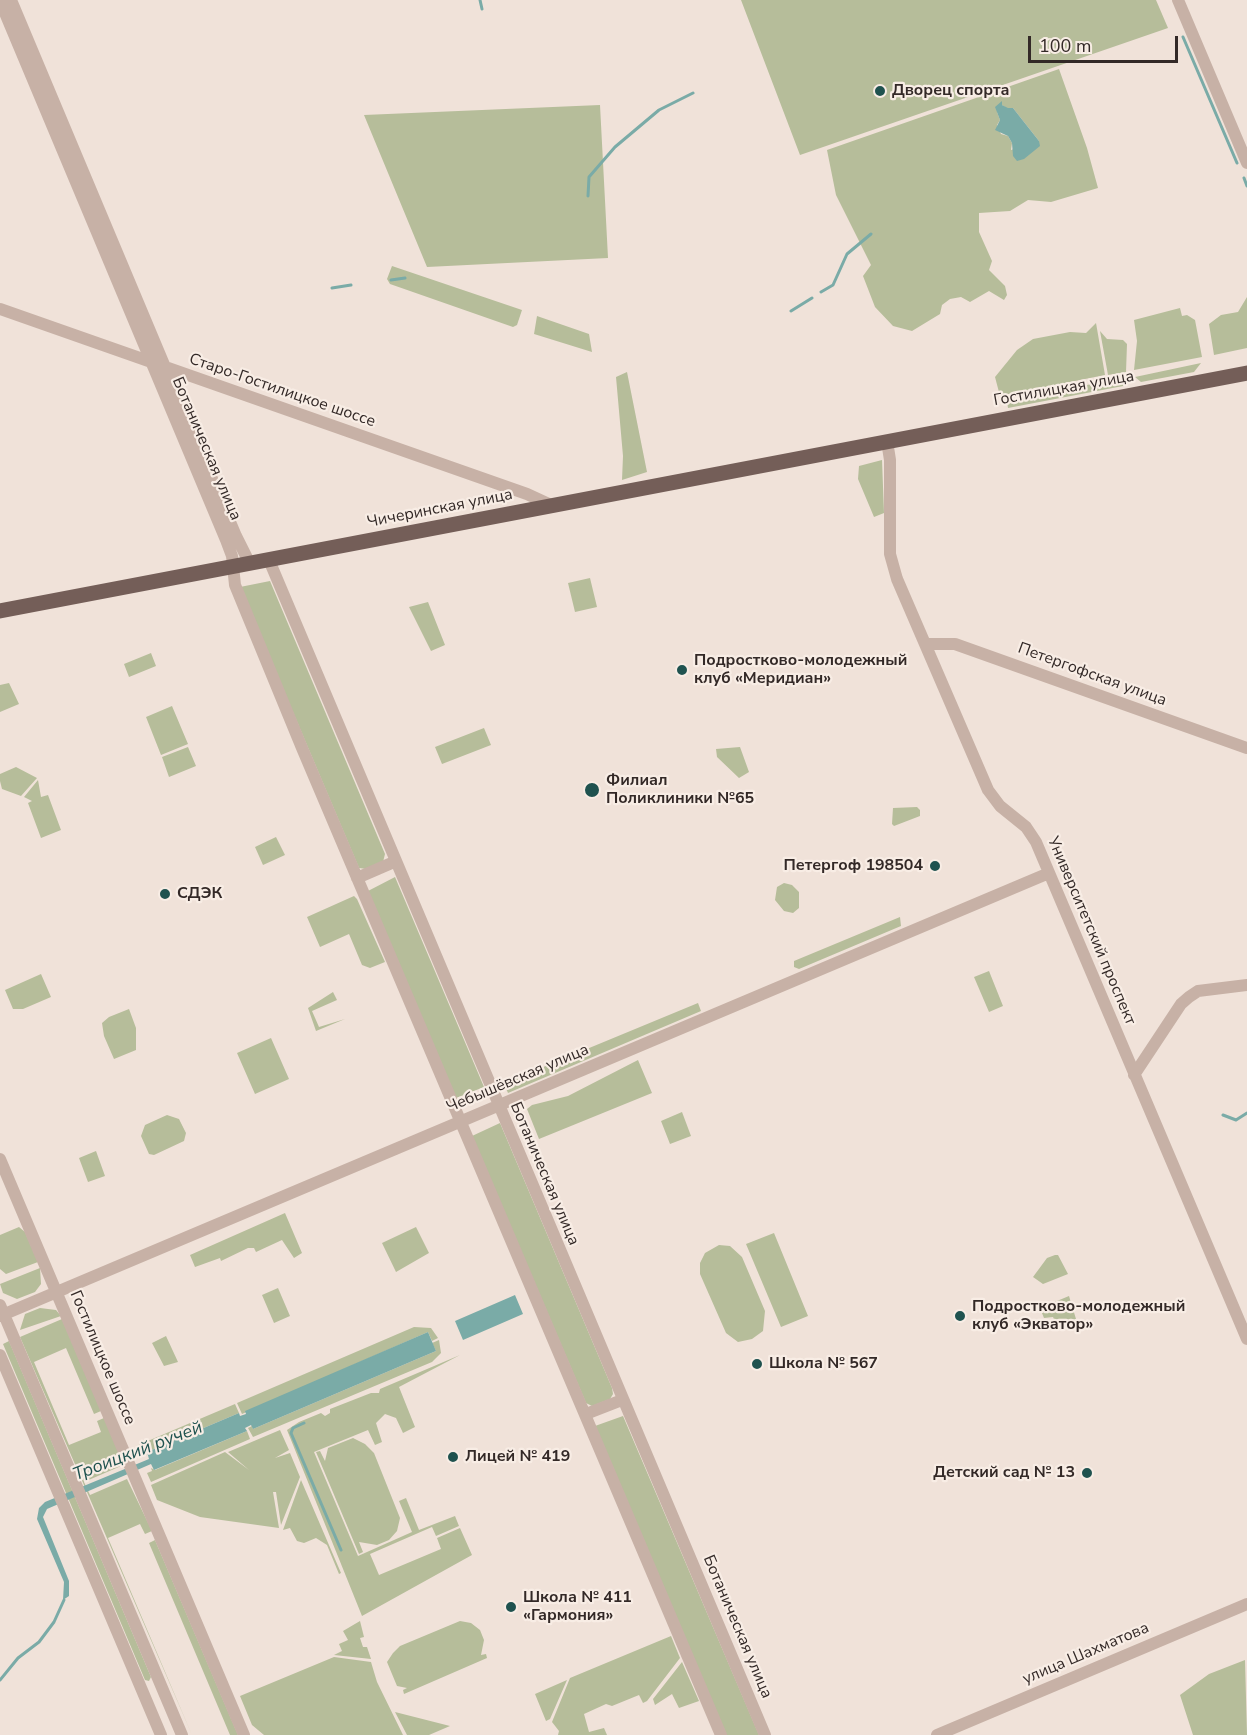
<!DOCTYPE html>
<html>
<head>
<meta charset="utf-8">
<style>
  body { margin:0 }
  #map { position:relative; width:1247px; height:1735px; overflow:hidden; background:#f0e2d9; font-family:"Nunito Sans",sans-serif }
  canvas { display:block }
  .scale { position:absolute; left:1028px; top:36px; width:150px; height:27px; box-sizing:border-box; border:3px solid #332927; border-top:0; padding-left:8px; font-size:18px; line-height:21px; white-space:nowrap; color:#332927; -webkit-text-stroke:4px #f8ede5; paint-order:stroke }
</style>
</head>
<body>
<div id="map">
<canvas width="1247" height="1735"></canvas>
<div class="scale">100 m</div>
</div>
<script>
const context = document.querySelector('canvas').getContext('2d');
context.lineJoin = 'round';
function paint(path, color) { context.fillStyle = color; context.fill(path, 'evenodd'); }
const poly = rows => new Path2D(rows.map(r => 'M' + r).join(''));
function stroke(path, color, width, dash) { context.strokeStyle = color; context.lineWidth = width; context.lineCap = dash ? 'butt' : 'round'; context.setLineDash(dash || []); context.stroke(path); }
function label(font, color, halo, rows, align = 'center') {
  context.font = font + ' "Nunito Sans",sans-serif'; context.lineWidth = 4.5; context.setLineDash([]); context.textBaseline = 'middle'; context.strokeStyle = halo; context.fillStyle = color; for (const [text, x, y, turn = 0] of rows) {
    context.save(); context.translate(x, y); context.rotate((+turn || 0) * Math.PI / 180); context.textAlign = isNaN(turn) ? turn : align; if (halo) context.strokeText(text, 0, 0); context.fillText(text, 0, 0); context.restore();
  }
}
const green = poly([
  [741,0,1156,0,1168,28,800,155],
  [1059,69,1087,148,1098,188,1051,202,1028,200,1010,211,979,213,979,232,992,261,989,270,1005,286,1007,295,1004,300,989,291,970,302,961,297,950,299,942,305,940,314,912,331,893,326,875,307,863,276,871,265,836,195,827,150],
  [1002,102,1002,105,1008,109,1013,108,1039,141,1011,150,1012,143,1008,136,1001,134,997,125,1000,120,997,112],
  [600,105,608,258,427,267,364,115],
  [392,266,522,310,517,325,513,327,390,284,387,279],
  [1247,297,1247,348,1214,355,1209,324,1221,315,1238,312],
  [1180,308,1182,316,1187,315,1195,320,1202,357,1134,370,1137,341,1134,320],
  [537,316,589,334,592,352,534,334],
  [1096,323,1105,375,1000,396,995,377,1017,350,1033,339,1070,332,1086,333],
  [1100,331,1107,339,1123,340,1127,344,1126,372,1108,375],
  [1201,363,1194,372,1141,382,1135,377],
  [627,372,647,472,622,480,623,456,616,377],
  [1127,377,1127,383,1123,386,1008,408,1007,401],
  [882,460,884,513,874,517,858,479,859,466],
  [590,578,597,607,575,612,568,583],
  [270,581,385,854,383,862,366,869,359,868,240,587],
  [428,602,445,645,431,651,409,607],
  [151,653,156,666,129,677,124,664],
  [9,683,19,704,0,712,0,685],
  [172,706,188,744,161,755,146,717],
  [484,728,491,745,442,764,435,747],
  [188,747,196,766,169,777,162,757],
  [740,747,749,772,739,778,717,757,716,749],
  [16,767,37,778,21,796,2,789,0,781,0,774],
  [38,780,41,797,48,795,61,830,41,838,28,803,32,801,24,797],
  [917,807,920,810,920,816,894,826,892,824,893,808],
  [276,837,285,855,263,865,255,847],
  [395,877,484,1087,456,1098,368,891],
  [784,883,792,885,799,892,799,908,793,913,784,911,775,900,777,887],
  [354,896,357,899,385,962,370,968,362,965,349,934,320,947,307,917],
  [900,917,901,926,799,969,794,967,794,961],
  [989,971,1003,1006,989,1012,974,977],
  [41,974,51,997,23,1009,13,1009,5,990],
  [333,992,337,1000,312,1011,319,1027,345,1019,316,1031,308,1008],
  [698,1003,701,1011,508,1093,505,1086,507,1082],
  [129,1009,136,1028,136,1050,114,1059,104,1036,102,1023,109,1017],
  [271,1038,289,1079,255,1094,237,1053],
  [638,1060,652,1093,539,1139,527,1109,532,1105,568,1096],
  [682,1112,691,1136,670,1144,661,1121],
  [167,1115,179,1119,186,1133,184,1141,154,1155,149,1154,141,1136,145,1125],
  [500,1123,612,1388,613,1394,610,1399,592,1406,586,1403,472,1136],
  [96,1151,105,1176,88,1182,79,1158],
  [285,1213,302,1253,294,1258,282,1240,256,1252,254,1248,248,1248,221,1261,220,1258,195,1267,190,1255],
  [19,1227,25,1232,38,1262,6,1274,0,1269,0,1235],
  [416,1227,429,1253,396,1272,382,1243],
  [774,1233,808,1316,781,1327,746,1244],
  [719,1245,730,1246,742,1257,765,1311,763,1331,752,1339,738,1342,726,1333,700,1274,700,1263,705,1253],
  [1055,1255,1058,1255,1068,1274,1043,1284,1033,1277,1047,1258],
  [40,1268,41,1284,35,1292,17,1299,3,1293,0,1284],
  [278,1288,290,1316,274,1323,262,1295],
  [1069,1296,1076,1319,1056,1324,1053,1317,1044,1318,1040,1308],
  [40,1308,56,1310,61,1316,20,1330,25,1314],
  [62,1319,101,1411,94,1414,66,1348,34,1362,69,1445,101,1432,97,1421,104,1418,122,1460,121,1466,84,1482,90,1495,127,1479,152,1531,145,1534,140,1524,108,1538,192,1735,20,1337],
  [414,1327,431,1328,438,1338,432,1341,428,1332,242,1414,237,1403],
  [166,1336,178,1362,164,1366,152,1343],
  [439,1340,441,1353,432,1362,253,1437,248,1428,252,1426,253,1429,436,1351,432,1343],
  [9,1341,151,1677,149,1681,145,1680,3,1344],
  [460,1355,399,1387,415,1427,403,1433,396,1418,385,1414,376,1423,382,1442,375,1445,368,1430,314,1452,358,1556,412,1532,399,1501,406,1498,419,1530,455,1516,459,1526,436,1536,432,1527,370,1554,379,1575,441,1549,437,1538,460,1528,472,1555,362,1616,287,1430,299,1422,321,1413,325,1416,330,1413,330,1409,371,1393,379,1393,380,1389],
  [235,1404,239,1413,147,1452,146,1456,145,1454,140,1456,136,1446],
  [623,1416,759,1735,726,1735,595,1426],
  [280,1430,289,1450,275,1458,290,1453,300,1477,281,1525,276,1492,273,1492,279,1528,200,1517,157,1500,151,1485,225,1452,249,1470,228,1452],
  [247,1431,250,1439,151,1482,147,1473,152,1471,151,1468,155,1470],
  [353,1438,365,1444,374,1453,400,1518,397,1531,389,1540,377,1545,359,1542,363,1552,359,1554,316,1452,320,1451,325,1461,328,1448],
  [301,1480,341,1573,339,1574,327,1545,316,1538,304,1543,297,1541,290,1528,283,1530],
  [155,1540,238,1735,230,1735,149,1543],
  [360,1621,364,1637,360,1638,363,1647,367,1647,371,1659,334,1655,342,1651,339,1644,348,1640,343,1631],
  [460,1621,471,1623,480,1630,484,1640,481,1655,486,1654,487,1658,404,1694,403,1690,407,1688,397,1686,387,1662,393,1653,400,1646],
  [671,1636,680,1658,647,1701,643,1703,639,1695,612,1706,606,1704,584,1714,589,1732,604,1728,607,1735,558,1735,559,1731,552,1722,570,1678],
  [334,1657,371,1662,377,1682,403,1735,264,1735,252,1725,240,1696],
  [1245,1660,1247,1735,1193,1735,1180,1695,1209,1674],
  [682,1662,699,1701,679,1708,672,1694,655,1705,653,1699],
  [567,1680,550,1719,546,1721,535,1694],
  [395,1712,450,1726,429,1735,407,1735]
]);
const water = poly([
  [1002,101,1002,105,1008,108,1013,108,1039,141,1040,146,1024,159,1017,161,1013,156,1012,143,1008,136,995,130,1000,120,995,107],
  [515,1295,523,1314,463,1340,455,1321],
  [428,1332,436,1351,253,1429,251,1425,245,1428,247,1431,154,1470,151,1464,47,1509,43,1517,69,1581,69,1596,63,1600,64,1582,37,1519,39,1508,45,1502,149,1459,147,1452,239,1413,240,1416,246,1414,245,1411]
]);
const stream = poly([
  [480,0,482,9],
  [1183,37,1237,163],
  [1244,178,1247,186],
  [588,196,589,177,615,147,659,110,693,93],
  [391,280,405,278],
  [332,288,351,285],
  [821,292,833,285,847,254,871,234],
  [791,311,812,298],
  [1223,1115,1236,1120,1247,1113],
  [304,1423,293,1428,291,1433,341,1550],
  [0,1680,18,1658,39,1642,54,1622,64,1600]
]);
const minor = poly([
  [11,0,236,536,250,564],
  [1178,0,1247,163],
  [0,1,226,540,232,556,235,585,302,748,721,1735],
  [0,309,527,494,553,506],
  [887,441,890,460,890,554,897,579,988,790,1000,806,1026,827,1036,842,1247,1339],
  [269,560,765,1735],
  [925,644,955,644,1247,748],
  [357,878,394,862],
  [1134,1075,1181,1004,1189,997,1198,991,1247,985],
  [0,1159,244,1735],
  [0,1305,182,1735],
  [0,1316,1049,873],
  [0,1355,161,1735],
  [586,1414,622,1400],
  [937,1735,1247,1604]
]);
const major = poly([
  [0,611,1247,373]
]);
const markers = [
  [880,91,6,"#1f524f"],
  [682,670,6,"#1f524f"],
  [592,790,8,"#1f524f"],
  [935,866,6,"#1f524f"],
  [165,894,6,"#1f524f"],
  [960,1316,6,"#1f524f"],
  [757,1364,6,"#1f524f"],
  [453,1457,6,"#1f524f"],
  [1087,1473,6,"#1f524f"],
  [511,1607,6,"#1f524f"]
];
const poiNames = [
  ["Дворец спорта",892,91],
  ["Подростково-молодежный",694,661],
  ["клуб «Меридиан»",694,679],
  ["Филиал",606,781],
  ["Поликлиники №65",606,799],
  ["Петергоф 198504",923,866,"right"],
  ["СДЭК",177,894],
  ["Подростково-молодежный",972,1307],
  ["клуб «Экватор»",972,1325],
  ["Школа № 567",769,1364],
  ["Лицей № 419",465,1457],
  ["Детский сад № 13",1075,1473,"right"],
  ["Школа № 411",523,1598],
  ["«Гармония»",523,1616]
];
const streetNames = [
  ["Гостилицкая улица",1064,389,-10],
  ["Старо-Гостилицкое шоссе",282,391,19],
  ["Ботаническая улица",206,449,67],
  ["Чичеринская улица",440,509,-11],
  ["Петергофская улица",1092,675,20],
  ["Университетский проспект",1091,931,67],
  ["Чебышёвская улица",518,1079,-23],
  ["Ботаническая улица",544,1174,67],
  ["Гостилицкое шоссе",102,1358,67],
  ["Ботаническая улица",737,1627,67],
  ["улица Шахматова",1086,1654,-23]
];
const waterNames = [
  ["Троицкий ручей",138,1452,-21]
];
paint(green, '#b6bd9a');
paint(water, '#7aaba7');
stroke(stream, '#7aaba7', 3);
stroke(minor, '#c7b1a6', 12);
stroke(major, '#745e58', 15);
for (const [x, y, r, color] of markers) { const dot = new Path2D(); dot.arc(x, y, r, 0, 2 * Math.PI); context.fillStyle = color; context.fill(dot); stroke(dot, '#f8ede5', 2); }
label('bold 16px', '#332927', '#f8ede5', poiNames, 'left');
label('16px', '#332927', '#f8ede5', streetNames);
label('italic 18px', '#1f524f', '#f8ede5', waterNames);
</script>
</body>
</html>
